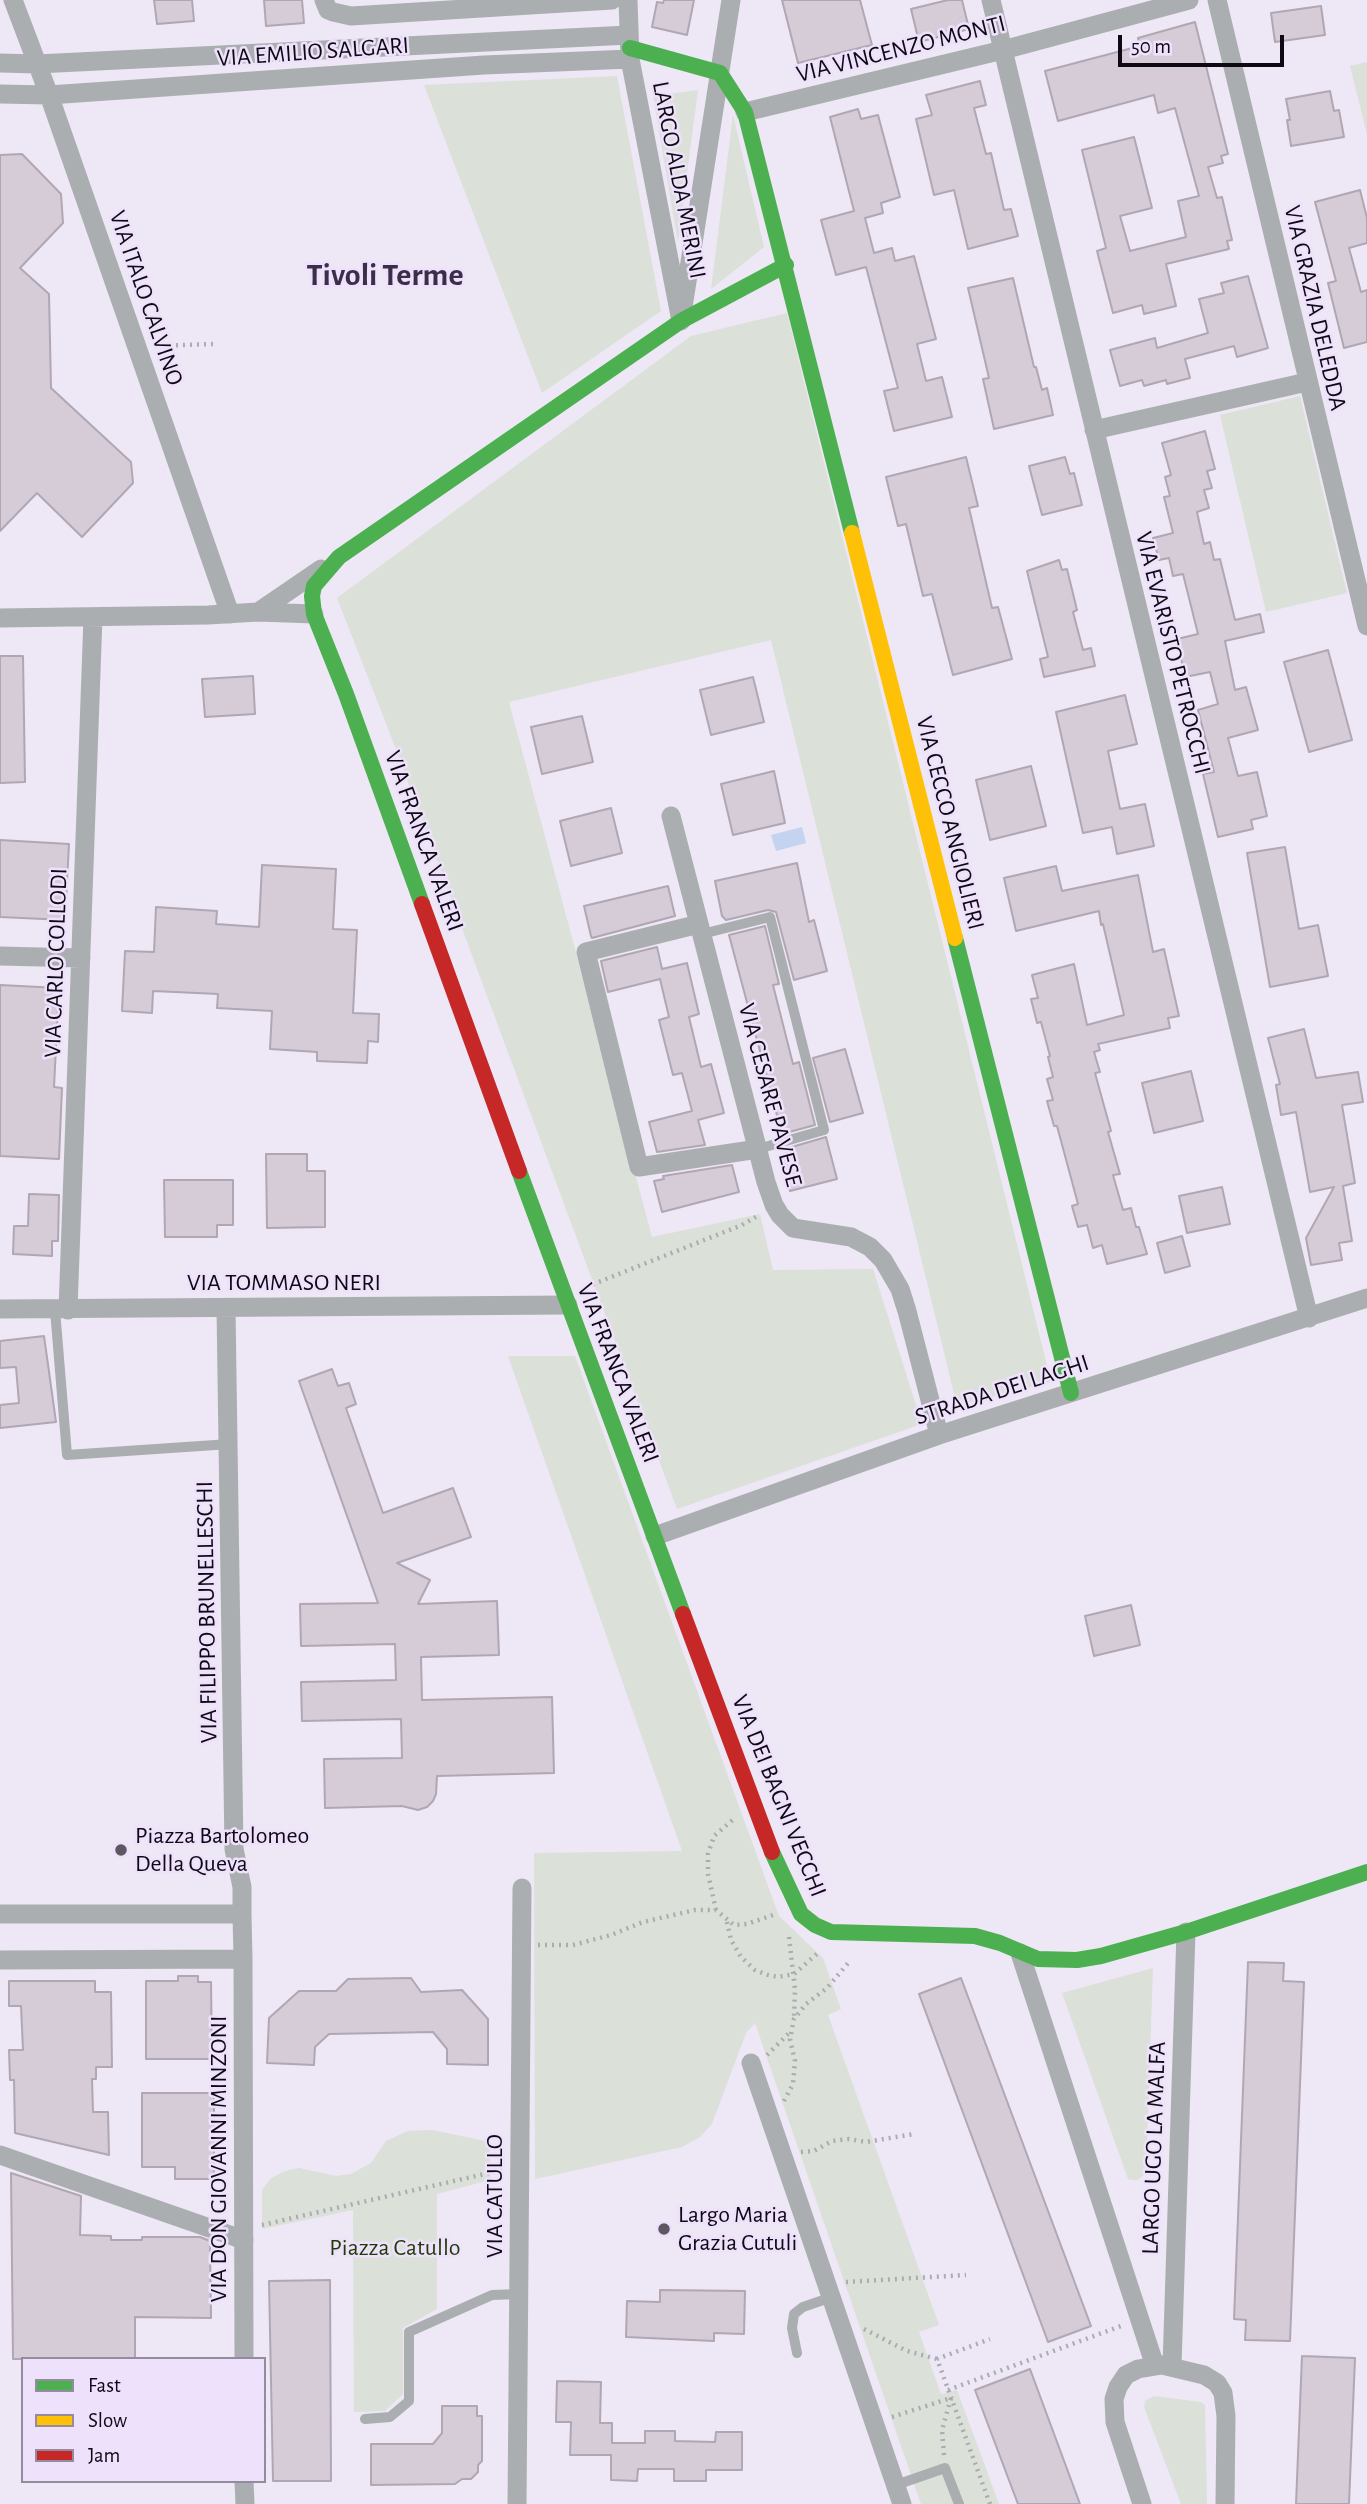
<!DOCTYPE html>
<html>
<head>
<meta charset="utf-8">
<style>
  body { margin:0 }
  #map { position:relative; width:1367px; height:2504px; overflow:hidden; background:#eee7f6; font-family:"Alegreya Sans",sans-serif }
  canvas { display:block }
  .legend { position:absolute; left:21px; top:2357px; width:245px; height:126px; box-sizing:border-box; background:#eee1fc; border:2px solid #958b9f; margin:0; padding:9px 12px; list-style:none; font-size:21px; color:#0f0914 }
  .legend li { display:flex; align-items:center; gap:14px; height:35px }
  .legend b { width:35px; border:2px solid #958b9f }
  .scale { position:absolute; left:1118px; top:35px; width:166px; height:32px; box-sizing:border-box; border:4px solid #0f0914; border-top:0; padding-left:9px; font-size:21px; line-height:24px; white-space:nowrap; color:#0f0914; -webkit-text-stroke:5px #eee1fc; paint-order:stroke }
</style>
</head>
<body>
<div id="map">
<canvas width="1367" height="2504"></canvas>
<ul class="legend">
<li><b style="height:9px;background:#4caf50"></b>Fast</li>
<li><b style="height:9px;background:#ffc107"></b>Slow</li>
<li><b style="height:9px;background:#c62828"></b>Jam</li>
</ul>
<div class="scale">50 m</div>
</div>
<script>
const context = document.querySelector('canvas').getContext('2d');
context.lineJoin = 'round';
function paint(path, color) { context.fillStyle = color; context.fill(path, 'evenodd'); }
const poly = rows => new Path2D(rows.map(r => 'M' + r).join(''));
function stroke(path, color, width, dash) { context.strokeStyle = color; context.lineWidth = width; context.lineCap = dash ? 'butt' : 'round'; context.setLineDash(dash || []); context.stroke(path); }
function label(font, color, halo, rows, align = 'center') {
  context.font = font + ' "Alegreya Sans",sans-serif'; context.lineWidth = 5; context.setLineDash([]); context.textBaseline = 'middle'; context.strokeStyle = halo; context.fillStyle = color; for (const [text, x, y, turn = 0] of rows) {
    context.save(); context.translate(x, y); context.rotate((+turn || 0) * Math.PI / 180); context.textAlign = isNaN(turn) ? turn : align; if (halo) context.strokeText(text, 0, 0); context.fillText(text, 0, 0); context.restore();
  }
}
const green = poly([
  [1367,62,1367,134,1350,66],
  [617,76,661,311,542,393,424,85],
  [698,90,678,242,653,96],
  [733,115,764,247,711,289],
  [787,313,1051,1382,957,1406,771,640,509,702,652,1237,760,1214,773,1270,873,1269,922,1424,677,1509,389,731,337,598,691,336],
  [1300,396,1347,593,1266,612,1220,415],
  [508,1356,575,1356,779,1916,823,1958,841,2009,828,2015,939,2325,919,2332,941,2394,957,2390,999,2504,921,2504,755,2023,746,2033,712,2124,700,2137,682,2147,535,2179,534,1853,682,1851],
  [1153,1968,1146,2173,1138,2180,1133,2180,1128,2179,1062,1993],
  [432,2130,490,2142,490,2180,437,2194,437,2309,403,2328,403,2394,385,2411,354,2412,353,2210,262,2229,262,2190,271,2178,285,2171,299,2168,336,2176,351,2174,371,2163,386,2141,408,2131],
  [1154,2396,1201,2402,1205,2405,1207,2504,1181,2504,1144,2407,1145,2401]
]);
const water = poly([
  [802,827,806,843,776,851,771,835]
]);
const building = poly([
  [154,0,192,0,194,21,157,24,154,0],
  [264,0,302,0,304,23,266,26,264,0],
  [664,0,694,0,687,35,652,27,657,2,663,3,664,0],
  [782,0,860,0,872,45,798,63,782,0],
  [948,0,962,0,969,29,919,42,911,9,948,0],
  [1321,6,1325,35,1275,42,1271,13,1321,6],
  [1195,22,1228,154,1221,156,1223,163,1208,167,1217,198,1222,197,1232,240,1227,241,1229,249,1166,264,1176,306,1144,314,1142,305,1113,313,1097,251,1106,248,1082,150,1134,137,1152,208,1120,216,1130,251,1186,237,1178,201,1199,196,1175,108,1158,113,1154,95,1058,121,1045,71,1140,46,1138,38,1195,22],
  [980,81,986,105,974,108,986,154,991,153,1004,210,1011,209,1018,236,968,249,954,190,934,195,916,119,932,115,926,95,980,81],
  [1330,91,1334,111,1339,110,1344,137,1291,146,1287,120,1290,120,1286,99,1330,91],
  [858,109,861,119,878,115,900,197,881,203,883,213,865,218,874,253,892,248,895,261,914,256,936,339,917,344,926,381,942,377,952,417,894,431,884,391,898,388,866,267,836,275,821,220,854,211,830,117,858,109],
  [22,154,61,194,63,223,20,268,49,294,51,388,131,462,133,483,82,537,37,493,0,531,0,155,22,154],
  [1360,190,1367,218,1367,243,1349,248,1361,292,1367,290,1367,342,1344,348,1328,283,1336,281,1315,202,1360,190],
  [1248,276,1268,348,1237,357,1234,346,1185,359,1190,378,1167,384,1166,380,1144,386,1142,380,1120,386,1110,350,1155,338,1157,348,1208,333,1199,299,1224,293,1221,283,1248,276],
  [1013,278,1034,367,1036,367,1042,390,1047,388,1053,415,994,429,983,379,989,378,968,288,1013,278],
  [1205,431,1215,469,1207,471,1212,488,1204,490,1209,508,1197,512,1204,544,1210,542,1214,560,1220,559,1235,620,1260,614,1264,632,1225,641,1235,690,1246,687,1258,730,1228,738,1238,776,1257,772,1267,816,1251,820,1253,829,1218,837,1203,774,1214,772,1198,710,1218,704,1210,672,1185,677,1177,639,1198,634,1183,574,1173,576,1169,558,1159,560,1153,538,1173,533,1164,497,1170,496,1165,477,1171,475,1162,443,1205,431],
  [966,457,978,506,969,508,992,608,998,607,1012,659,953,675,932,594,923,596,906,524,898,526,886,477,966,457],
  [1065,457,1070,474,1074,473,1082,505,1042,515,1029,466,1065,457],
  [1059,560,1062,570,1067,569,1077,610,1073,612,1083,650,1091,648,1095,666,1044,677,1040,659,1048,657,1027,571,1059,560],
  [1328,650,1352,740,1309,752,1284,662,1328,650],
  [0,656,23,656,25,782,0,783,0,656],
  [253,676,255,714,205,717,202,679,253,676],
  [753,677,764,722,711,735,700,690,753,677],
  [1125,695,1137,744,1108,751,1120,809,1145,804,1154,846,1117,854,1112,827,1083,833,1056,712,1125,695],
  [582,716,593,762,542,774,531,727,582,716],
  [1031,766,1046,826,990,840,976,780,1031,766],
  [774,771,785,823,733,835,721,784,774,771],
  [611,808,622,853,571,866,560,821,611,808],
  [0,840,69,844,65,920,0,917,0,840],
  [1285,847,1299,929,1318,925,1328,976,1270,987,1247,853,1285,847],
  [797,863,809,922,814,920,827,971,794,980,776,912,768,910,726,920,722,916,715,881,797,863],
  [262,865,336,869,333,929,357,930,353,1013,379,1014,378,1042,368,1041,367,1063,317,1061,317,1052,270,1049,272,1011,217,1008,218,994,153,991,152,1013,122,1011,125,951,154,952,156,907,217,911,216,924,259,927,262,865],
  [1056,866,1062,891,1138,875,1153,952,1164,949,1179,1016,1168,1018,1170,1028,1098,1044,1100,1050,1094,1052,1100,1072,1095,1073,1111,1131,1108,1132,1120,1174,1113,1175,1123,1210,1131,1208,1136,1227,1139,1227,1147,1254,1107,1264,1102,1245,1093,1248,1087,1225,1078,1227,1072,1206,1078,1204,1057,1126,1054,1126,1047,1101,1053,1100,1047,1079,1053,1077,1048,1057,1050,1056,1041,1022,1037,1023,1031,999,1038,998,1032,975,1074,964,1087,1025,1124,1015,1103,924,1101,925,1099,911,1016,931,1004,878,1056,866],
  [668,886,675,916,592,938,591,936,584,906,668,886],
  [765,926,779,984,773,985,793,1064,799,1062,815,1125,782,1134,729,935,765,926],
  [657,947,662,969,687,963,699,1014,689,1017,701,1067,711,1064,724,1113,698,1120,705,1145,657,1152,649,1122,692,1111,682,1073,673,1075,659,1020,669,1017,660,979,608,992,601,961,657,947],
  [0,985,59,988,54,1087,62,1088,59,1159,0,1156,0,985],
  [1304,1029,1316,1078,1358,1072,1363,1102,1342,1105,1355,1183,1343,1186,1352,1241,1339,1243,1342,1260,1311,1265,1306,1238,1334,1187,1310,1192,1296,1112,1281,1115,1276,1085,1280,1084,1268,1038,1304,1029],
  [845,1049,863,1113,830,1122,813,1058,845,1049],
  [1191,1071,1203,1121,1154,1133,1142,1083,1191,1071],
  [826,1137,837,1179,790,1191,782,1160,788,1158,785,1149,826,1137],
  [266,1154,307,1154,307,1171,325,1171,325,1227,267,1228,266,1154],
  [732,1165,739,1192,662,1212,654,1181,664,1179,663,1176,732,1165],
  [164,1180,233,1180,233,1225,217,1225,217,1237,165,1237,164,1180],
  [1222,1187,1230,1224,1187,1233,1179,1196,1222,1187],
  [29,1194,59,1195,58,1241,52,1241,52,1256,13,1254,14,1226,28,1226,29,1194],
  [1182,1236,1190,1266,1165,1273,1157,1243,1182,1236],
  [44,1336,56,1422,0,1428,0,1405,19,1403,16,1367,0,1368,0,1341,44,1336],
  [332,1369,338,1386,349,1383,356,1404,346,1408,383,1513,453,1488,471,1537,397,1563,430,1580,418,1604,497,1601,499,1655,421,1657,422,1700,552,1697,554,1773,437,1776,436,1794,433,1801,427,1807,418,1810,402,1806,325,1808,324,1759,402,1758,401,1719,302,1721,301,1682,396,1680,395,1644,301,1646,300,1604,378,1603,299,1381,332,1369],
  [1131,1605,1140,1645,1094,1656,1085,1616,1131,1605],
  [1248,1962,1284,1963,1283,1981,1304,1982,1290,2341,1245,2340,1246,2320,1234,2319,1248,1962],
  [178,1976,198,1976,198,1982,211,1982,212,2059,146,2059,146,1981,178,1981,178,1976],
  [411,1978,421,1992,462,1990,488,2019,488,2065,447,2064,447,2049,433,2032,329,2034,315,2047,314,2065,267,2063,269,2018,299,1991,336,1991,348,1979,411,1978],
  [961,1978,1091,2326,1048,2342,919,1994,961,1978],
  [9,1981,95,1981,95,1992,111,1992,112,2067,96,2067,96,2079,92,2079,93,2112,108,2112,109,2155,15,2133,14,2080,10,2080,9,2050,23,2050,21,2006,9,2006,9,1981],
  [142,2093,214,2093,214,2179,175,2179,175,2167,142,2167,142,2093],
  [11,2173,81,2196,80,2235,111,2236,111,2240,142,2240,142,2237,200,2237,210,2241,211,2318,135,2317,135,2359,13,2359,11,2173],
  [330,2280,331,2481,273,2481,269,2281,330,2280],
  [660,2290,745,2291,744,2334,714,2333,714,2341,626,2337,627,2301,660,2302,660,2290],
  [1302,2356,1355,2358,1349,2504,1296,2504,1302,2356],
  [1030,2369,1080,2504,1018,2504,975,2390,1030,2369],
  [557,2381,601,2382,600,2423,612,2423,612,2443,645,2443,645,2431,675,2431,675,2441,715,2442,716,2432,742,2432,742,2470,706,2470,706,2481,674,2481,674,2469,638,2469,637,2481,611,2480,611,2455,570,2455,571,2422,556,2422,557,2381],
  [442,2406,477,2406,477,2416,482,2416,482,2461,478,2465,478,2472,471,2479,462,2479,455,2484,371,2485,371,2444,433,2444,442,2433,442,2406]
]);
const path = poly([
  [155,346,213,344],
  [586,1287,742,1225,759,1215],
  [716,1910,708,1874,708,1854,714,1836,735,1818],
  [727,1922,731,1940,741,1957,755,1970,768,1975,778,1977,794,1974,819,1952],
  [789,1937,795,1989,794,2018],
  [538,1945,573,1945,611,1935,643,1922,695,1910,716,1910,734,1925,747,1924,776,1914],
  [767,2055,791,2031],
  [784,2101,793,2084,795,2061,790,2039,794,2019,806,2004,827,1988,850,1961],
  [801,2152,814,2151,832,2141,849,2139,866,2142,914,2134],
  [262,2225,502,2170],
  [846,2282,966,2275],
  [864,2329,907,2351,937,2359],
  [948,2390,1121,2326],
  [892,2417,951,2398],
  [944,2455,942,2430,951,2398],
  [990,2504,937,2359,990,2339]
]);
const lane = poly([
  [702,934,770,917,824,1130,758,1149],
  [55,1310,67,1455,230,1444],
  [797,2353,792,2328,794,2314,803,2307,832,2297],
  [365,2419,390,2417,409,2401,409,2332,492,2295,519,2294],
  [896,2485,945,2468,959,2504]
]);
const street = poly([
  [13,0,49,95,230,614],
  [324,0,328,10,333,12,351,16,612,0],
  [628,0,630,59,681,321],
  [991,0,1309,1318],
  [1217,0,1367,626],
  [0,63,37,64,629,35],
  [0,94,49,95,484,65,630,59],
  [745,112,1003,50,1189,0],
  [683,307,731,0],
  [1094,430,1307,382],
  [258,612,321,569],
  [0,618,208,615,258,612,314,614],
  [671,816,766,1182,774,1205,780,1215,793,1228,851,1237,870,1247,883,1260,900,1289,907,1311,939,1435],
  [699,924,586,952,639,1167,758,1149],
  [0,956,81,958],
  [226,1308,234,1849,242,1887,242,1914],
  [0,1309,568,1305],
  [68,1310,93,617],
  [655,1536,939,1435,1367,1298],
  [0,1914,242,1914,243,1959,0,1960],
  [1020,1953,1155,2366],
  [243,1959,244,2359],
  [751,2063,902,2504],
  [0,2155,244,2240],
  [1172,2366,1186,1932],
  [244,2481,245,2504],
  [517,2504,522,1888],
  [1142,2504,1115,2422,1114,2399,1118,2387,1126,2375,1138,2369,1162,2365,1204,2375,1217,2383,1223,2393,1226,2416,1225,2504]
]);
const fast = poly([
  [630,48,720,73,745,112,852,533],
  [422,904,346,694,314,614,312,596,314,586,339,557,681,321,786,265],
  [955,938,1071,1393],
  [519,1171,683,1614],
  [772,1852,801,1914,815,1925,831,1932,975,1936,1000,1943,1038,1959,1077,1960,1101,1956,1186,1932,1367,1872]
]);
const slow = poly([
  [852,533,955,938]
]);
const jam = poly([
  [422,904,519,1171],
  [683,1614,772,1852]
]);
const markers = [
  [121,1850,7,"#5d5763"],
  [664,2229,7,"#5d5763"]
];
const streetNames = [
  ["VIA VINCENZO MONTI",901,49,-14],
  ["VIA EMILIO SALGARI",313,52,-4],
  ["LARGO ALDA MERINI",679,180,79],
  ["VIA ITALO CALVINO",146,298,71],
  ["VIA GRAZIA DELEDDA",1315,308,77],
  ["VIA EVARISTO PETROCCHI",1173,653,76],
  ["VIA CECCO ANGIOLIERI",950,823,76],
  ["VIA FRANCA VALERI",424,841,70],
  ["VIA CARLO COLLODI",56,963,-88],
  ["VIA CESARE PAVESE",770,1095,75],
  ["VIA TOMMASO NERI",284,1283],
  ["VIA FRANCA VALERI",618,1373,69],
  ["STRADA DEI LAGHI",1002,1390,-18],
  ["VIA FILIPPO BRUNELLESCHI",207,1612,-91],
  ["VIA DEI BAGNI VECCHI",779,1796,68],
  ["LARGO UGO LA MALFA",1154,2148,-88],
  ["VIA DON GIOVANNI MINZONI",219,2159,-90],
  ["VIA CATULLO",495,2196,-90]
];
const poiNames = [
  ["Piazza Bartolomeo",135,1836],
  ["Della Queva",135,1864],
  ["Largo Maria",678,2215],
  ["Grazia Cutuli",678,2243]
];
const parkNames = [
  ["Piazza Catullo",395,2248]
];
const districtNames = [
  ["Tivoli Terme",385,275]
];
paint(green, '#dbe0d9');
paint(water, '#c3d3f0');
paint(building, '#d5ccd8');
stroke(building, '#b0a7b3', 2);
stroke(path, '#ababb0', 4.5, [2, 5]);
stroke(lane, '#abaeb0', 10);
stroke(street, '#abaeb0', 19);
stroke(fast, '#4caf50', 16);
stroke(slow, '#ffc107', 16);
stroke(jam, '#c62828', 16);
for (const [x, y, r, color] of markers) { const dot = new Path2D(); dot.arc(x, y, r, 0, 2 * Math.PI); context.fillStyle = color; context.fill(dot); stroke(dot, '#eee1fc', 2.5); }
label('24px', '#0f0914', '#eee1fc', streetNames);
label('24px', '#0f0914', '#eee1fc', poiNames, 'left');
label('24px', '#1e3b02', '#eee1fc', parkNames);
label('bold 32px', '#3b2e48', '#eee1fc', districtNames);
</script>
</body>
</html>
